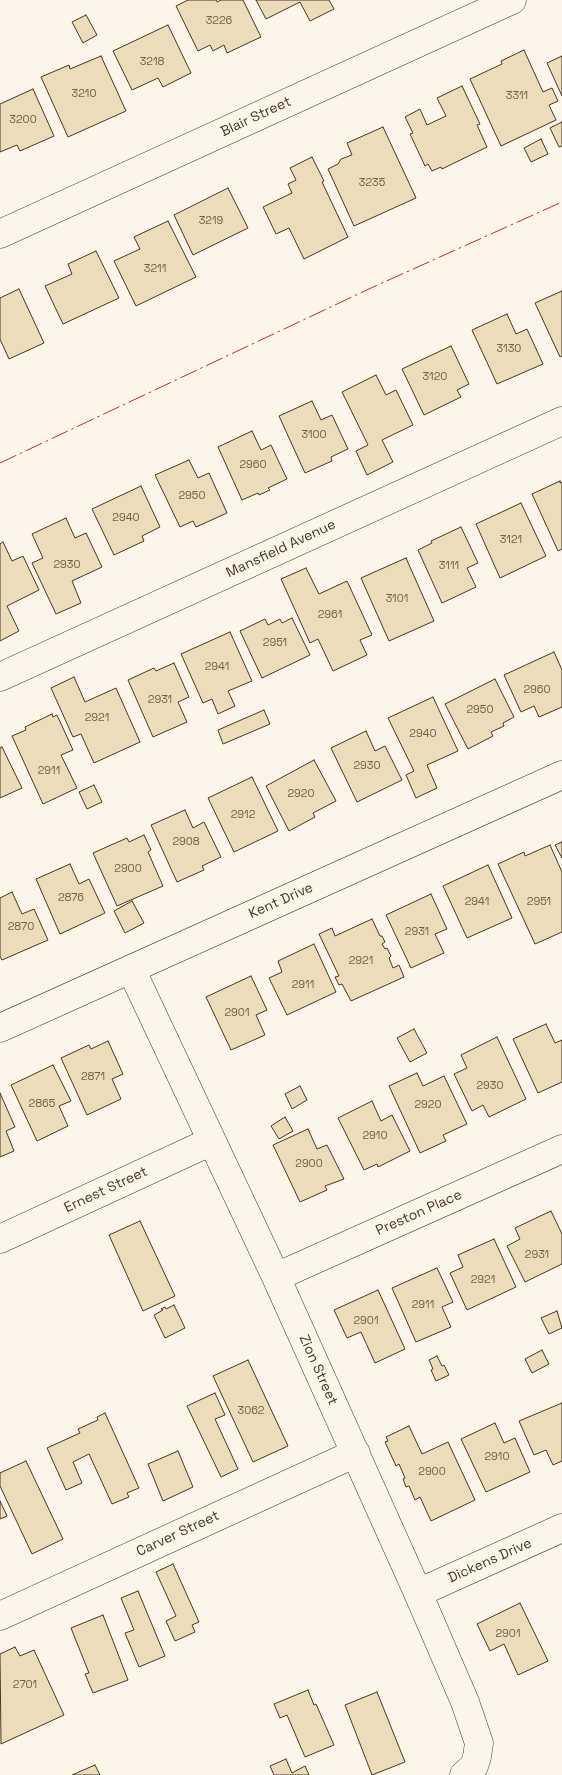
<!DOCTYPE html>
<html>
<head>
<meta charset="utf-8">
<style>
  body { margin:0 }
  canvas { display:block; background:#fbf6e9 }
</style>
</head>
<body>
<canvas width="562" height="1775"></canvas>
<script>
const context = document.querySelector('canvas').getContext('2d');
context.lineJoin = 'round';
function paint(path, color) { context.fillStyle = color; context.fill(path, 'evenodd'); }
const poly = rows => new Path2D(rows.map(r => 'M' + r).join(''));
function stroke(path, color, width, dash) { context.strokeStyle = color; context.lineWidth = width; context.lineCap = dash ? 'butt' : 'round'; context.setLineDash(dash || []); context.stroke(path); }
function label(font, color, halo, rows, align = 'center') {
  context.font = font + ' "Space Grotesk",sans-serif'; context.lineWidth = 4; context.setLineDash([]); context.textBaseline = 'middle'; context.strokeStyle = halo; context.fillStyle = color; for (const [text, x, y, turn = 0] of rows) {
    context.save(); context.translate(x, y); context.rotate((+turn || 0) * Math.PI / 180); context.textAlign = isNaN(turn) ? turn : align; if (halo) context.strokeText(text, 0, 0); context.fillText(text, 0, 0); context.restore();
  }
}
const building = poly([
  [188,0,216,0,217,2,221,0,243,0,261,37,227,53,224,45,213,51,210,45,198,51,176,6,188,0],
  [256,0,329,0,334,9,310,21,300,2,266,19,256,0],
  [86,15,97,35,83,43,72,22,86,15],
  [168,25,191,73,163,87,158,78,132,90,113,51,168,25],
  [524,50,543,92,552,88,558,101,549,105,556,120,501,146,470,79,502,64,501,61,524,50],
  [101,56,126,111,68,137,41,77,69,65,70,69,101,56],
  [562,56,562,96,547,63,562,56],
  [462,86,480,124,477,125,487,147,442,169,441,167,432,171,428,164,425,166,410,134,413,133,405,117,420,109,427,125,446,116,437,98,462,86],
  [33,89,54,136,20,151,17,145,0,152,0,104,33,89],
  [562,122,562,146,559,147,550,128,562,122],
  [383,127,416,198,354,226,328,169,338,164,341,159,352,155,347,143,383,127],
  [541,139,548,154,531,162,524,148,541,139],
  [312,157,324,181,322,182,348,237,304,259,289,228,276,234,263,207,292,193,288,184,296,180,290,168,312,157],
  [228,188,248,228,193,255,174,215,228,188],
  [168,221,196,277,136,306,114,261,140,249,134,237,168,221],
  [96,251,119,298,63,324,45,286,72,274,68,264,96,251],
  [19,289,44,343,9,359,0,339,0,298,19,289],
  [562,291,562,356,560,357,535,303,562,291],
  [507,314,516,334,527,329,543,364,497,384,472,330,507,314],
  [451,346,469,384,457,390,461,397,424,415,402,369,451,346],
  [376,375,386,395,396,390,413,425,382,440,393,462,367,475,356,451,368,445,342,392,376,375],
  [312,401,321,420,332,415,348,449,331,457,332,461,305,473,279,416,312,401],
  [252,431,261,450,271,445,287,479,268,488,270,490,259,495,258,493,242,500,218,447,252,431],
  [189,460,198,478,209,473,227,513,196,527,193,521,180,527,155,475,189,460],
  [560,481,560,483,562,482,562,549,558,551,532,494,560,481],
  [141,486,160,527,142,536,144,541,114,555,92,509,141,486],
  [521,503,546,556,500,578,476,524,521,503],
  [66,518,75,538,86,533,102,567,72,581,81,603,56,614,32,563,43,558,32,534,66,518],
  [461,527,478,563,467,568,476,587,442,603,418,550,432,543,431,541,461,527],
  [3,542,12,561,23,556,39,590,7,606,19,631,0,641,0,544,3,542],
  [406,558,434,621,389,641,361,578,406,558],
  [306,568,319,594,347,581,372,635,360,640,367,655,333,671,318,639,310,643,281,579,306,568],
  [292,618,310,655,262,678,240,631,265,619,268,625,280,619,282,623,292,618],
  [230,632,252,681,228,691,235,706,218,714,212,699,203,703,181,654,230,632],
  [554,652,562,670,562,707,539,717,534,706,521,712,504,675,554,652],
  [174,663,189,697,178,702,187,722,153,737,128,680,154,668,156,671,174,663],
  [74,677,85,702,116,688,140,742,94,763,81,734,73,737,51,688,74,677],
  [495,679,514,717,503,723,504,726,491,732,493,736,468,749,445,704,495,679],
  [433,697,458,751,427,765,437,788,416,798,406,775,414,771,388,718,433,697],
  [264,710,270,724,223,744,218,730,264,710],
  [52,714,53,717,57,715,73,750,61,755,77,788,43,804,12,736,26,730,25,727,52,714],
  [366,731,375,751,385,746,402,780,357,802,331,748,366,731],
  [2,747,22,788,0,798,0,748,2,747],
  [314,760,336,801,313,813,315,817,289,831,266,786,314,760],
  [252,777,278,831,234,852,208,798,252,777],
  [94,785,102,802,87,809,79,792,94,785],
  [185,810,193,828,204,822,221,857,202,866,204,870,177,882,151,825,185,810],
  [144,835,151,850,148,852,163,886,117,906,93,853,127,838,129,842,144,835],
  [562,842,562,858,555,845,562,842],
  [550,845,562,872,562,932,535,944,498,864,524,852,525,856,550,845],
  [70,864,79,884,89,879,105,913,60,934,36,879,70,864],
  [488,865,512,918,467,938,443,886,488,865],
  [12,892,22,914,34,909,48,940,2,960,0,956,0,898,12,892],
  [431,894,447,929,435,934,444,953,411,968,386,915,431,894],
  [132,901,144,923,125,933,114,911,132,901],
  [372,919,380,936,382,936,385,942,382,944,385,949,387,948,391,956,389,958,393,968,399,965,404,977,351,1001,342,984,339,985,335,977,339,976,319,934,332,928,335,936,372,919],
  [314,944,336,992,287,1015,269,978,282,972,278,961,314,944],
  [251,976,267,1010,256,1015,265,1035,231,1050,206,997,251,976],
  [546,1024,555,1043,562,1040,562,1082,538,1093,513,1039,546,1024],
  [414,1029,427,1053,410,1062,397,1038,414,1029],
  [497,1037,526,1099,489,1117,483,1105,472,1111,454,1074,467,1068,461,1055,497,1037],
  [108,1041,123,1074,112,1079,121,1099,87,1115,61,1058,89,1045,91,1049,108,1041],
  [53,1065,71,1101,59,1106,68,1126,37,1141,11,1085,53,1065],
  [417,1073,423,1086,444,1076,467,1124,443,1135,446,1141,420,1153,389,1086,417,1073],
  [300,1086,307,1100,292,1109,285,1094,300,1086],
  [0,1093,15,1127,6,1131,14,1151,0,1157,0,1093],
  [372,1101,381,1121,392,1115,410,1151,378,1167,377,1164,364,1170,338,1118,372,1101],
  [285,1117,293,1131,279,1139,271,1126,285,1117],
  [308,1129,317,1149,327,1145,344,1179,325,1186,327,1190,300,1202,273,1145,308,1129],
  [551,1211,562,1234,562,1264,525,1282,507,1246,520,1239,515,1228,551,1211],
  [140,1221,175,1296,143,1311,109,1235,140,1221],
  [494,1239,516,1287,467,1310,450,1273,463,1267,458,1255,494,1239],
  [437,1268,453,1302,442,1307,451,1327,416,1342,392,1288,437,1268],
  [378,1290,405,1349,375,1363,361,1332,347,1338,334,1310,378,1290],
  [174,1305,185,1328,165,1338,154,1315,163,1310,161,1309,165,1307,166,1309,174,1305],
  [557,1311,562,1328,549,1334,541,1318,557,1311],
  [542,1350,549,1364,532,1373,525,1359,542,1350],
  [437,1356,442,1366,444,1365,449,1375,436,1381,431,1370,433,1369,429,1360,437,1356],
  [248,1360,288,1446,253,1462,213,1376,248,1360],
  [215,1393,225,1415,215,1419,238,1469,221,1477,187,1406,215,1393],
  [562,1403,562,1461,553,1465,546,1450,534,1455,519,1421,562,1403],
  [105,1413,139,1488,127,1493,129,1497,112,1504,89,1454,73,1462,82,1483,66,1490,47,1448,80,1433,78,1429,98,1420,97,1417,105,1413],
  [495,1423,504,1443,515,1438,530,1472,486,1492,461,1439,495,1423],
  [409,1426,422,1454,448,1442,475,1500,431,1521,420,1497,415,1500,409,1486,406,1487,403,1479,405,1478,399,1464,396,1466,385,1442,388,1441,386,1437,409,1426],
  [178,1451,193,1487,163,1501,148,1464,178,1451],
  [26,1461,63,1539,32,1554,0,1486,0,1473,26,1461],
  [0,1501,7,1516,0,1519,0,1501],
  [173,1564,199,1622,192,1625,195,1632,175,1641,166,1621,176,1616,156,1572,173,1564],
  [138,1591,165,1656,139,1667,125,1633,134,1630,121,1598,138,1591],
  [520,1603,548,1661,518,1675,504,1644,490,1651,477,1624,520,1603],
  [103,1615,128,1680,93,1693,85,1674,89,1673,71,1628,103,1615],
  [15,1647,20,1656,34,1650,64,1715,1,1744,0,1654,15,1647],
  [308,1690,314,1705,316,1704,334,1745,305,1757,287,1715,280,1718,274,1704,308,1690],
  [377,1692,405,1762,372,1775,345,1705,377,1692],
  [286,1759,292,1773,305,1766,309,1775,274,1775,270,1766,286,1759],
  [95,1765,100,1775,72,1775,95,1765]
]);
const minor = poly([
  [0,234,512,0],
  [0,677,562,421],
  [131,969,276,1277,418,1593,465,1702,479,1743,477,1757,474,1766,464,1775],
  [0,1028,562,775],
  [0,1239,212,1141],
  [276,1277,562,1149],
  [418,1593,562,1528],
  [0,1616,356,1453]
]);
const power = poly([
  [0,463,371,288,562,202]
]);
const numberNames = [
  ["3226",219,21],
  ["3218",152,62],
  ["3210",84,94],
  ["3311",517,96],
  ["3200",23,120],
  ["3235",372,183],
  ["3219",211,221],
  ["3211",155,269],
  ["3130",509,349],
  ["3120",435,377],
  ["3100",314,435],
  ["2960",253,465],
  ["2950",192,496],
  ["2940",126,518],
  ["3121",511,540],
  ["2930",67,565],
  ["3111",449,566],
  ["3101",397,599],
  ["2961",330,615],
  ["2951",275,643],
  ["2941",217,667],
  ["2960",537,690],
  ["2931",160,700],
  ["2950",480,710],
  ["2921",97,718],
  ["2940",423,734],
  ["2930",367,766],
  ["2911",49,771],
  ["2920",301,794],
  ["2912",243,815],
  ["2908",186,842],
  ["2900",128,869],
  ["2876",71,898],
  ["2941",477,902],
  ["2951",539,902],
  ["2870",21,927],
  ["2931",417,932],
  ["2921",361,961],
  ["2911",303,985],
  ["2901",237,1013],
  ["2871",93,1077],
  ["2930",490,1086],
  ["2865",42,1104],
  ["2920",428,1105],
  ["2910",375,1136],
  ["2900",309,1164],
  ["2931",537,1255],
  ["2921",483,1280],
  ["2911",423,1305],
  ["2901",366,1321],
  ["3062",251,1411],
  ["2910",497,1457],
  ["2900",432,1472],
  ["2901",508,1634],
  ["2701",25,1685]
];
const streetNames = [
  ["Blair Street",256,117,-25],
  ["Mansfield Avenue",281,549,-25],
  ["Kent Drive",281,901,-24],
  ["Ernest Street",106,1190,-25],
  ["Preston Place",419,1213,-24],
  ["Zion Street",318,1370,66],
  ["Carver Street",178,1534,-25],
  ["Dickens Drive",490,1561,-24]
];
paint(building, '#ecdcbc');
stroke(building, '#4a3520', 1);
stroke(minor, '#4a3520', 29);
stroke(minor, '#fbf6e9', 28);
stroke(power, '#c62828', 1, [18, 4, 2.5, 4]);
label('11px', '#725f47', null, numberNames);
label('14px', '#4a3520', '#fbf6e9', streetNames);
</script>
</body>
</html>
